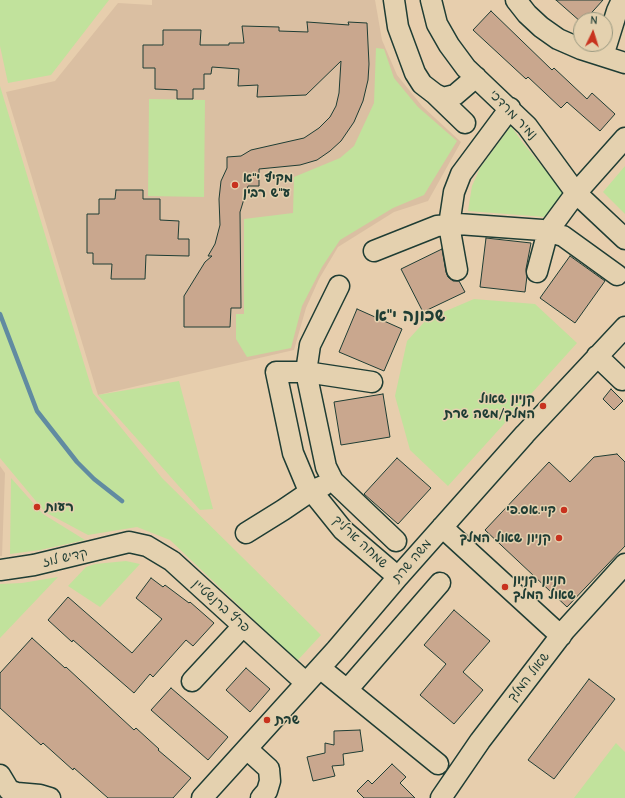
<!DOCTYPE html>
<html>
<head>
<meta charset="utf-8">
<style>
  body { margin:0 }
  #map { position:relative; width:625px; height:798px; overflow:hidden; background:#e7cead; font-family:"Comic Neue",sans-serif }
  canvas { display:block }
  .north { position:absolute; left:573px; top:12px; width:40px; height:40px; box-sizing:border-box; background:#e4d1af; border:1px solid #95967e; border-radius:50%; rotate:4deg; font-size:11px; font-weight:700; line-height:16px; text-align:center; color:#1f3d34 }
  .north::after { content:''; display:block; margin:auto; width:14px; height:18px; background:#c8321e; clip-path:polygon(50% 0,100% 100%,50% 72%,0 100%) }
</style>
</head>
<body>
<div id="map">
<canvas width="625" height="798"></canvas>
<div class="north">N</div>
</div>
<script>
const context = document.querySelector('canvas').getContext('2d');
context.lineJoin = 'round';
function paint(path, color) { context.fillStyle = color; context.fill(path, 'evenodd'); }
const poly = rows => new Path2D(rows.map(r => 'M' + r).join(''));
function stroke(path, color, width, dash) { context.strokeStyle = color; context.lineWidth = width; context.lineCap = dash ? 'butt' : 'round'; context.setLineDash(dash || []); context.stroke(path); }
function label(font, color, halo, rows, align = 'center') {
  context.font = font + ' "Comic Neue","Playpen Sans Hebrew",sans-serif'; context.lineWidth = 3; context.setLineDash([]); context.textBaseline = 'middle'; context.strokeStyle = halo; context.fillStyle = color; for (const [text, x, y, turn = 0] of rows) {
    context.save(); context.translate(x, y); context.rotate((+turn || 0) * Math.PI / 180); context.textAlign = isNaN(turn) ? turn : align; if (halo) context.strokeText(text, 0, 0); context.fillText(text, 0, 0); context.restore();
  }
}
const built = poly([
  [152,0,375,0,382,40,397,75,422,106,461,142,428,201,394,212,338,247,319,279,306,308,294,350,98,395,6,92,55,81,118,3,152,5],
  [0,466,5,473,2,556,0,556]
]);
const green = poly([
  [0,0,109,0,51,75,8,83,0,46],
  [376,48,384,49,394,78,418,107,457,141,424,195,393,208,340,240,322,267,302,306,291,348,247,357,236,339,236,314,244,314,244,219,293,213,294,177,340,158,354,146,374,103],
  [0,86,93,393,162,478,321,635,297,661,170,540,137,527,88,535,45,512,0,458],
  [149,99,205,100,204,197,148,196],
  [511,126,523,143,564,193,544,217,468,211,472,186,480,168],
  [625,166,625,214,603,192],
  [474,299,535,304,577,343,448,486,410,450,395,396,407,341,427,319],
  [179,381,213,509,200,510,98,395],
  [11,478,43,514,85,540,40,550,10,554],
  [126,561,140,564,100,607,68,586,86,567,95,564],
  [58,577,0,638,0,584,22,583],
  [616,743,625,752,625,798,574,798]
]);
const stream = poly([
  [0,314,37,411,77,462,94,479,122,501]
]);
const building = poly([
  [556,0,603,0,585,20,581,20,581,22,556,0],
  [491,11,552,70,554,68,587,99,592,93,615,114,600,131,567,102,561,108,528,77,526,79,473,30,491,11],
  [307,22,349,25,348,22,367,23,369,64,368,80,363,101,354,122,341,141,330,151,317,160,300,165,259,169,259,186,248,186,240,212,241,308,231,308,230,327,184,327,184,296,205,262,212,256,208,256,215,244,220,225,219,199,221,181,227,168,227,157,241,156,251,150,304,138,319,128,330,117,336,106,339,93,341,61,306,95,257,97,258,85,238,86,239,69,212,67,211,74,204,74,204,89,193,89,193,99,177,99,177,90,155,89,155,68,143,68,143,45,163,45,163,30,201,30,200,45,229,45,229,43,244,43,242,26,279,27,279,31,308,32,307,22],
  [116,190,143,190,143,199,160,199,160,220,179,221,178,239,189,239,189,256,146,255,145,279,111,279,112,264,93,264,93,253,87,253,87,214,99,214,99,199,115,199,116,190],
  [486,238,531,243,526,269,527,276,525,292,480,287,486,238],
  [442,249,446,272,448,277,453,281,459,281,465,292,423,312,401,269,442,249],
  [570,256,605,281,575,323,540,298,570,256],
  [357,309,402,329,384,371,339,352,357,309],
  [611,389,623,401,614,410,603,399,611,389],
  [383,394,390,437,341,445,334,402,383,394],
  [617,454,625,462,625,546,567,607,485,530,549,462,570,482,594,457,617,454],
  [397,458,431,488,398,524,364,494,397,458],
  [151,578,163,587,165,585,189,603,190,602,214,623,193,646,186,640,153,677,150,674,134,693,73,640,72,642,48,620,68,597,132,653,162,619,136,598,151,578],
  [454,610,490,641,463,672,483,690,454,724,420,695,446,664,424,645,454,610],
  [32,638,65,668,66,667,134,730,136,728,159,749,158,750,191,778,173,798,108,798,74,768,73,770,43,743,41,745,0,708,0,673,32,638],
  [246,668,270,689,250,712,226,690,246,668],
  [589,679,615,699,554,779,528,760,589,679],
  [171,688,228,737,208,760,151,710,171,688],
  [360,730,363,751,343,754,344,765,332,766,335,776,313,781,307,757,325,753,325,743,334,745,334,731,360,730],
  [392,764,406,777,400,783,415,798,364,798,357,791,368,780,372,784,392,764]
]);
const minor = poly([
  [394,0,398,27,415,73,422,84,435,94,443,98,455,95,476,77],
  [431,0,437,24,449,45,466,68,527,126,576,193,625,239],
  [516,0,527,14,541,27,558,39,581,49,625,63],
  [603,56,617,11,622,0],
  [435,94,465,123],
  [374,251,437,226,458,224,542,230,563,236,617,275],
  [457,270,449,225,454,192,461,174,510,108],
  [537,272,548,231,576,193,625,138],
  [339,286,310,345,306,372,326,467,333,481,396,541],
  [597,356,622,380],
  [372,382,306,372,276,372,293,453,306,484,343,530,398,577],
  [442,527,561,636],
  [246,533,283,510,311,491,323,486],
  [0,570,34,565,129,542,147,546,172,561,306,683],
  [320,668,438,764],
  [192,681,243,626],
  [347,690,440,583],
  [247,749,269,769,270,781,267,791,261,798],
  [0,775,9,790,17,793,40,795,50,798],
  [202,798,336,650,398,577,525,434,625,327],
  [441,798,480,741,565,630,625,564]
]);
const markers = [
  [235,185,4,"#c8321e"],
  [543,406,4,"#c8321e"],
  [37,507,4,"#c8321e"],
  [564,510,4,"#c8321e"],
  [559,538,4,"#c8321e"],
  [505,587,4,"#c8321e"],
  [267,720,4,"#c8321e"]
];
const streetNames = [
  ["נמיר מרדכי",513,115,46],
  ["שמחה ארליך",360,542,43],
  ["קדיש לוז",65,558,-13],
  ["משה שרת",412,561,-49],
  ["פרץ ברנשטיין",221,606,42],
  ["שאול המלך",529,677,-52]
];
const poiNames = [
  ["מקיף י\"א",243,178],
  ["ע\"ש רבין",243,193],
  ["קניון שאול",535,399,"right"],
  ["המלך/משה שרת",535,414,"right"],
  ["רעות",45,507],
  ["קיי.אס.פי",556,510,"right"],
  ["קניון שאול המלך",551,538,"right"],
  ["חניון קניון",513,580],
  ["שאול המלך",513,595],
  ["שרת",275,720]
];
const districtNames = [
  ["שכונה י\"א",410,316]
];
paint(built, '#dabfa2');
paint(green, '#c1e29c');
stroke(stream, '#618ba1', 4.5);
paint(building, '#c9a78e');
stroke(building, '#1f3d34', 1);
stroke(minor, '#1f3d34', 23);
stroke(minor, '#e4d1af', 20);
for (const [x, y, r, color] of markers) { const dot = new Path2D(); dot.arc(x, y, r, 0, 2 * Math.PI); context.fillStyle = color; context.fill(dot); stroke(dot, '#e4d1af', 1.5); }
label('13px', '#1f3d34', '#e4d1af', streetNames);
label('bold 13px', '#1f3d34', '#e4d1af', poiNames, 'left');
label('bold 17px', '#1f3d34', '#e4d1af', districtNames);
</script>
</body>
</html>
